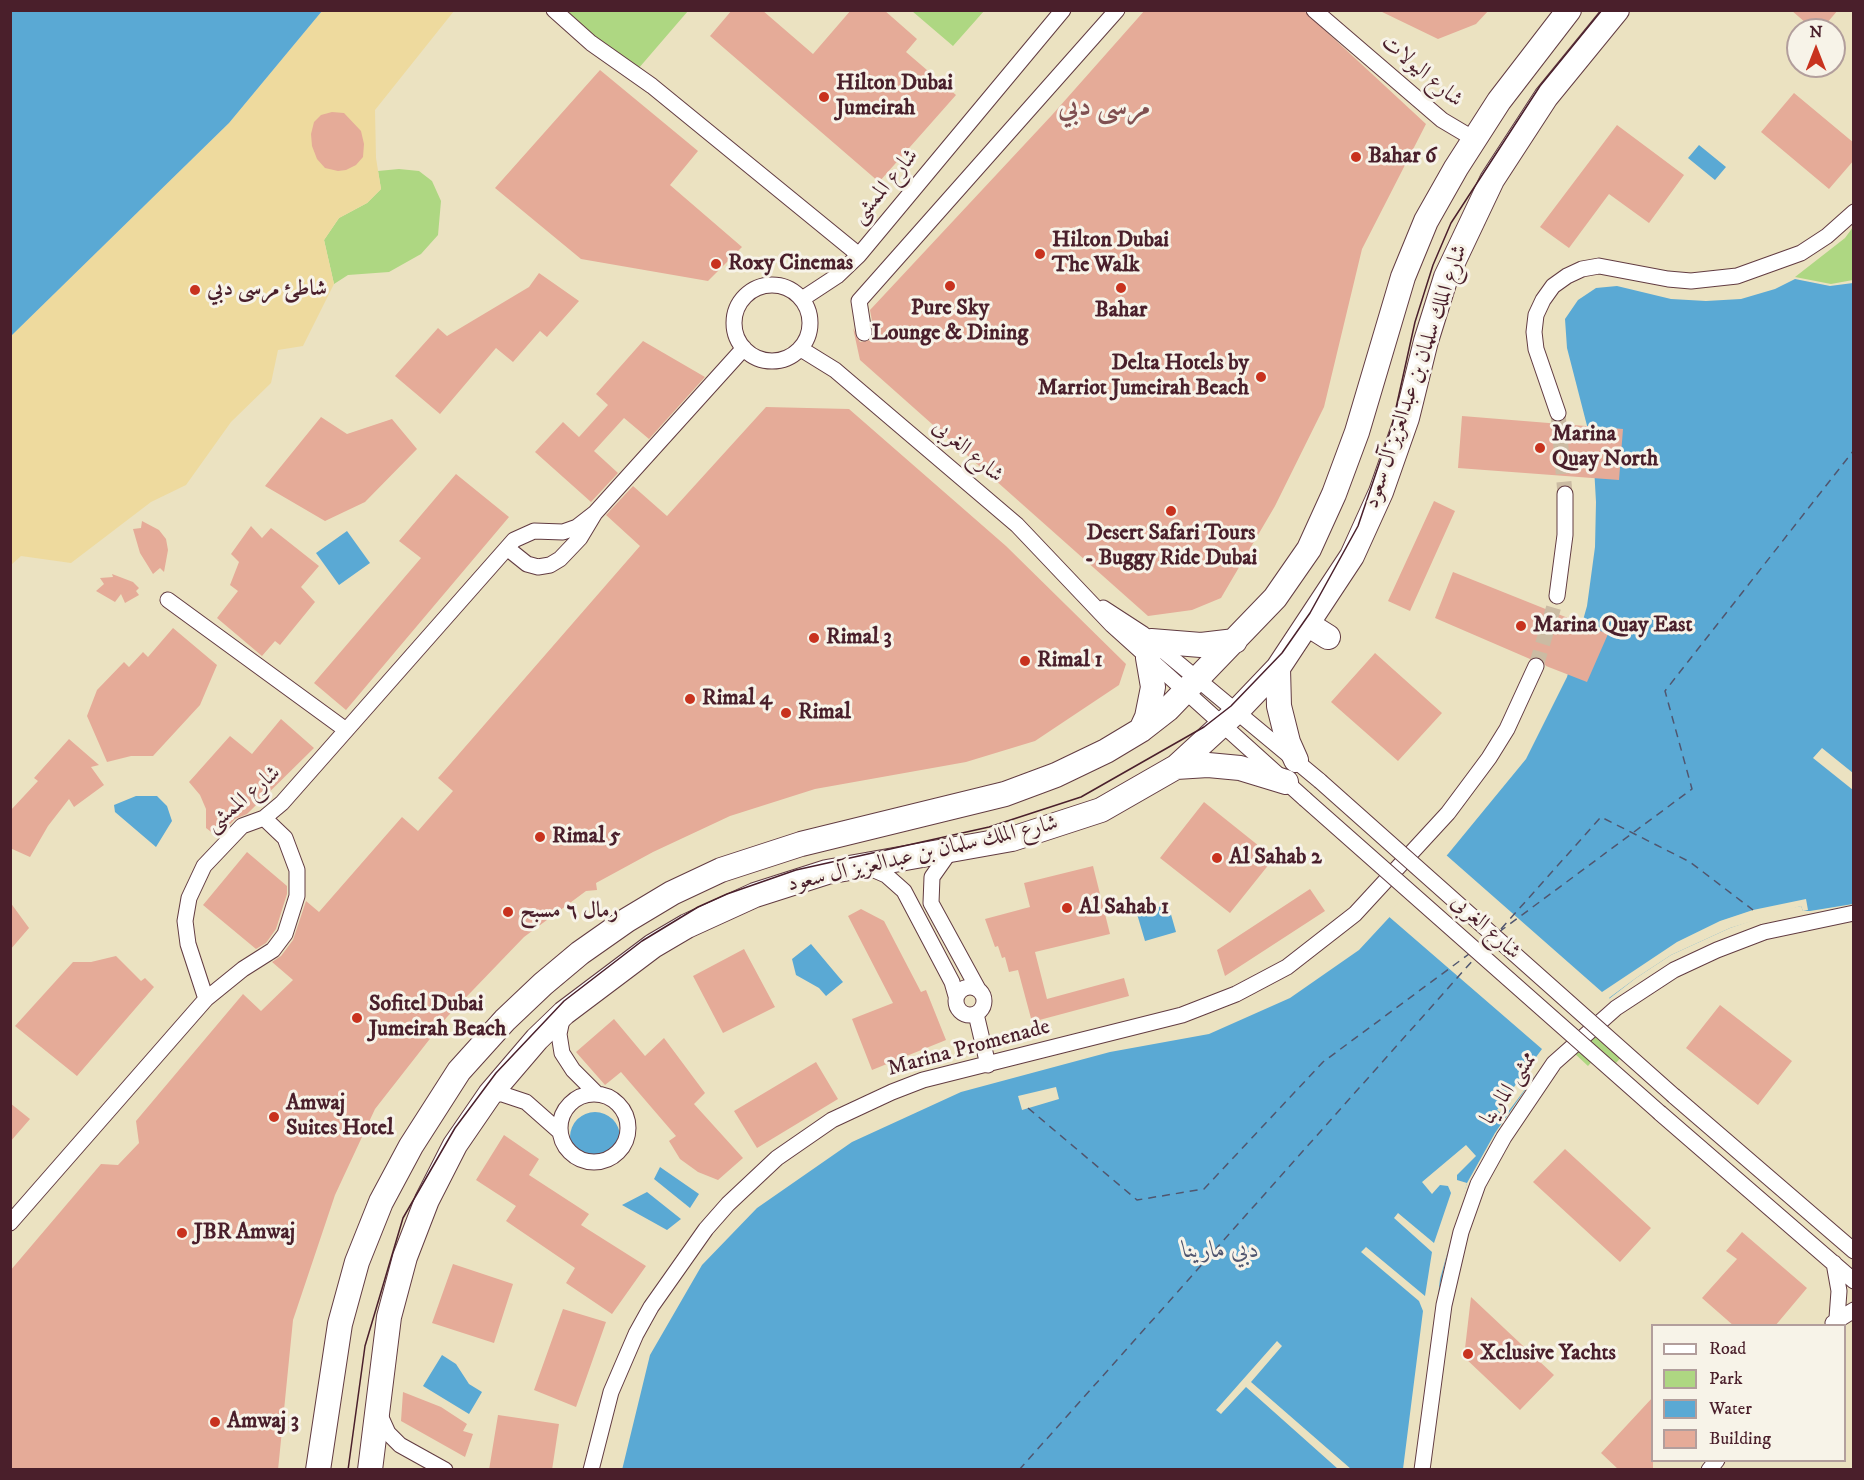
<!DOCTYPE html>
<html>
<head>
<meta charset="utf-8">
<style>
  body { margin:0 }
  #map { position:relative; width:1864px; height:1480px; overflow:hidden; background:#ebe2c1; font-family:"IM FELL DW Pica",serif }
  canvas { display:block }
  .frame { position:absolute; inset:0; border:12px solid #4a1f2b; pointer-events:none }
  .legend { position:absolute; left:1651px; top:1324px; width:195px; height:138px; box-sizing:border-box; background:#f7f3e8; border:2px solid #b29e9c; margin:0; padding:8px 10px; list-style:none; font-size:18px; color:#4a1f2b }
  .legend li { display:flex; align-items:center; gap:12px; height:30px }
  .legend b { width:30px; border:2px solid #b29e9c }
  .north { position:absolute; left:1786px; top:18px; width:60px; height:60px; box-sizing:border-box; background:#f7f3e8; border:2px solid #b29e9c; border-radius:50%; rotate:0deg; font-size:16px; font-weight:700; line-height:24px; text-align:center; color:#4a1f2b }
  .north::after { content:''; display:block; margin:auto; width:21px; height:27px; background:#c8321e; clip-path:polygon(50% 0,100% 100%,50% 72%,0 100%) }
</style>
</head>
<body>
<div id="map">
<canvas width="1864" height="1480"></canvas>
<div class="frame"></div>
<ul class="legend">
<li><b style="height:8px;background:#fff"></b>Road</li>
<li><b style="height:16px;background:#aed782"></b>Park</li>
<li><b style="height:16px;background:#5aa9d4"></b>Water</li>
<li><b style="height:16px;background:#e5ab98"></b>Building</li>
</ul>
<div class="north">N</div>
</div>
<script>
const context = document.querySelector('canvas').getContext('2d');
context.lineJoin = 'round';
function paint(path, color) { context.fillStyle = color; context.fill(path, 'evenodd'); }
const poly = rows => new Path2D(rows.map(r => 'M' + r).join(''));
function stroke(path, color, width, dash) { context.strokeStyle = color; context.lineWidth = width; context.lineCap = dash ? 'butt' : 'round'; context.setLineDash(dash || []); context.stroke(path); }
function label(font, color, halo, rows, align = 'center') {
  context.font = font + ' "IM FELL DW Pica",Amiri,serif'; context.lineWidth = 6; context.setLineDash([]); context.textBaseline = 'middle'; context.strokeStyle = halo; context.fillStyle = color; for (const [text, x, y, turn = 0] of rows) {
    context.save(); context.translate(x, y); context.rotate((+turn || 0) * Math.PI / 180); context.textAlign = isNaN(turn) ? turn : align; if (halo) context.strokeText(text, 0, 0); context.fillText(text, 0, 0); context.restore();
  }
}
const green = poly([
  [550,11,688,11,632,76],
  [912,11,984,11,953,46],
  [399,169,419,171,432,181,441,201,438,235,421,254,389,272,348,275,334,284,324,240,339,218,367,203,381,189,378,171],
  [1853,227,1853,280,1831,284,1795,277,1845,238],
  [1600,1021,1630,1047,1616,1063,1601,1051,1588,1066,1573,1052]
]);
const sand = poly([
  [322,11,454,11,375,110,376,158,381,189,367,203,339,218,324,240,334,284,303,346,278,350,271,383,231,422,186,485,151,502,71,563,21,556,11,565,11,336,229,123]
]);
const water = poly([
  [11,10,322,11,229,123,11,336],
  [1699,145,1726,167,1715,180,1688,158],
  [1795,279,1830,286,1853,283,1853,904,1810,911,1803,911,1801,906,1783,910,1730,928,1671,955,1636,978,1597,1008,1539,1070,1495,1133,1467,1183,1453,1227,1436,1304,1418,1469,622,1470,650,1355,702,1265,757,1208,852,1142,961,1092,1110,1052,1209,1034,1290,998,1359,950,1448,854,1526,759,1567,677,1587,606,1595,547,1596,502,1593,449,1567,348,1565,319,1578,300,1596,288,1617,286,1671,299,1706,301,1741,299,1775,289],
  [347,531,370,563,339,585,316,553],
  [136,796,157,796,167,806,172,821,156,847,115,812,114,805],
  [1168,904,1176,932,1145,941,1137,914],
  [811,944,843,982,826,996,819,988,796,975,792,959],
  '570 1137a25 25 0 1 1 50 0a25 25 0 1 1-50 0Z',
  [660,1167,699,1194,690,1208,654,1179],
  [647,1192,681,1219,667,1230,622,1205],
  [442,1355,456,1364,469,1384,482,1392,469,1414,423,1386]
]);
const pier = poly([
  [1822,748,1853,773,1853,790,1813,758],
  [1445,854,1602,992,1677,942,1720,921,1753,910,1806,899,1808,910,1803,911,1801,906,1730,928,1671,955,1636,978,1609,998,1611,1001,1553,1058,1550,1056,1505,1116,1497,1110,1542,1049,1387,915],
  [1056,1087,1059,1099,1022,1110,1018,1096],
  [1466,1145,1476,1156,1457,1175,1457,1180,1467,1183,1440,1279,1418,1469,1403,1469,1423,1311,1419,1301,1361,1252,1366,1247,1425,1296,1432,1252,1394,1218,1398,1213,1434,1243,1451,1193,1448,1186,1440,1185,1432,1194,1422,1182],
  [1277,1341,1282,1346,1251,1382,1351,1469,1338,1469,1246,1387,1221,1414,1216,1410]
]);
const ferry = poly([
  [1501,929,1601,817,1690,862,1753,910],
  [1499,932,1692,789,1665,691,1854,450],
  [1480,946,1488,940],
  [1483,949,1490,941],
  [1028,1108,1137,1200,1204,1189,1323,1062,1469,954],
  [1019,1470,1474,959]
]);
const building = poly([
  [732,10,762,10,813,54,851,10,884,10,917,39,906,52,956,95,879,182,710,36],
  [1145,10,1303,10,1426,124,1362,249,1324,407,1275,506,1221,598,1192,610,1148,616,860,360,853,328,860,342,871,340,874,332,870,310,1052,115],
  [1378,10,1489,10,1476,24,1438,39],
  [1791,10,1838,10,1821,30,1814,30],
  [600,70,698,151,670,185,742,247,708,281,581,259,495,188],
  [1794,93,1854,143,1854,160,1829,189,1761,132],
  [332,112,344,113,361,131,364,144,363,157,356,165,346,170,338,171,325,168,317,159,312,146,311,134,314,122,321,115],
  [1617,125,1684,175,1649,223,1609,194,1569,248,1540,227],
  [539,273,579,301,547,337,540,331,513,362,496,348,440,414,395,376,438,328,447,336,529,287],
  [643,341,705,377,649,439,624,418,594,451,618,473,591,502,535,452,563,422,579,437,608,405,596,394],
  [766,407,849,409,1006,546,1126,664,1119,685,1035,741,966,762,815,789,730,816,653,852,596,883,597,890,586,891,524,937,447,1017,375,1109,335,1195,293,1320,278,1470,10,1470,10,1271,101,1164,118,1165,139,1143,136,1121,243,994,261,1011,293,980,272,962,281,956,293,940,306,901,319,912,402,817,418,831,453,791,438,778,640,546,606,515,633,486,667,516],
  [1462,416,1623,429,1619,480,1458,468],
  [321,417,347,434,392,419,417,449,365,502,325,521,265,486],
  [456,474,509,517,346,710,314,683,421,558,399,541],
  [1434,501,1455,511,1410,611,1388,601],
  [142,521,159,530,166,539,168,550,164,572,160,568,153,574,140,553,133,529,141,528],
  [251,526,262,538,271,528,319,566,301,587,315,602,280,645,275,641,262,656,217,618,238,591,230,585,239,562,231,554],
  [1453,572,1608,634,1587,682,1546,666,1540,657,1530,659,1435,618],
  [112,574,133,582,139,588,136,591,139,595,125,603,121,594,115,602,96,591,104,584,100,578,113,577],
  [173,628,217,665,200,705,153,756,131,756,107,762,87,716,97,690,124,662,129,667,143,652,148,657],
  [1375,653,1442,713,1398,761,1331,702],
  [281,719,314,748,247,814,235,819,218,837,206,828,206,809,200,795,189,782,230,736,252,754],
  [69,739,99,765,91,767,104,785,74,807,69,799,48,826,30,857,10,848,10,811,38,781,34,778],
  [1204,802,1274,858,1230,913,1160,858],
  [247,852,287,886,287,894,276,929,266,943,256,949,203,905],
  [1093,866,1110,934,1035,952,1047,999,1124,978,1129,996,1032,1022,1018,970,1009,972,1005,957,1002,958,998,946,995,947,985,919,1030,907,1024,883],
  [1310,889,1325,911,1225,976,1217,950],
  [10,902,29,928,10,950],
  [861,909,884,921,921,992,926,990,946,1040,872,1070,852,1019,893,1003,848,916],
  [744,949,775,1007,723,1033,693,976],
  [116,956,141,981,145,978,154,987,77,1076,15,1026,73,962,91,962],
  [1720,1005,1792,1061,1758,1105,1686,1048],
  [614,1019,645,1056,664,1038,705,1093,694,1104,743,1158,718,1180,698,1172,680,1159,669,1141,676,1136,621,1072,605,1085,576,1052],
  [816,1062,838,1099,757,1148,734,1111],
  [10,1103,30,1119,10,1142],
  [504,1135,539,1159,529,1175,589,1214,581,1225,646,1266,612,1314,566,1283,575,1268,506,1221,516,1206,476,1180],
  [1565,1149,1651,1228,1620,1262,1533,1182],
  [1742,1232,1807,1288,1775,1326,1734,1326,1702,1298,1737,1259,1726,1251],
  [453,1264,513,1284,494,1343,432,1323],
  [1471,1297,1554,1375,1520,1410,1464,1357],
  [563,1309,606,1322,576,1407,534,1390],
  [403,1392,441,1407,467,1424,463,1431,473,1434,465,1457,401,1421],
  [1653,1397,1653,1470,1619,1470,1601,1453],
  [498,1415,559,1424,552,1470,489,1470]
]);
const streetTunnel = poly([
  [1558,413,1565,494],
  [1536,666,1557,596]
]);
const street = poly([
  [554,10,591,43,652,86,859,255],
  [1314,10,1442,120,1474,139],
  '734 323a38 38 0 1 1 76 0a38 38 0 1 1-76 0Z',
  [802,299,837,276,859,255,1063,10],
  [864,333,859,301,1117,10],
  [801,349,835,370,1017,525,1112,625,1305,799],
  [1558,413,1536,349,1534,332,1536,315,1543,300,1553,286,1567,276,1582,269,1599,266,1668,279,1691,281,1737,276,1801,253,1827,236,1854,212],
  [507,548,527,564,538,567,550,565,560,559,580,538,595,513,744,348],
  [1557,596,1565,535,1565,494],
  [168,600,346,730],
  [1103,608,1143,634,1320,781],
  [951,850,932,877,931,903,978,989],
  [865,866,886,875,904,891,952,982,956,996],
  '956 1001a14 14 0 1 1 28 0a14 14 0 1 1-28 0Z',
  [206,999,188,944,185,921,189,898,204,866,242,826,264,818,282,803,514,540,534,531,563,532,577,527,595,513],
  [976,1014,988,1065],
  [563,1015,559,1034,562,1053,573,1070,597,1094],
  [490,1094,502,1094,526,1102,560,1132],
  '560 1128a34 34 0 1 1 68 0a34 34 0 1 1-68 0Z',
  [1674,1096,1854,1251],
  [1660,1113,1854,1281],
  [10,1223,206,999,243,969,273,950,285,934,297,896,297,870,285,838,264,818],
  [1834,1263,1839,1291,1837,1318],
  [1833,1323,1854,1310],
  [379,1413,388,1433,400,1445,445,1470],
  [591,1470,611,1392,636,1334,651,1307,706,1229,728,1204,777,1158,832,1120,892,1092,923,1080,1182,1015,1236,994,1287,967,1355,914,1448,813,1489,758,1507,729,1536,666],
  [1422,1470,1444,1305,1461,1232,1478,1184,1504,1137,1554,1063,1616,1008,1674,970,1717,950,1764,932,1854,913],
  [1709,1470,1717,1460]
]);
const primary = poly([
  [1309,625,1328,637],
  [1151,641,1201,645,1235,641],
  [1278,668,1279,706,1288,742,1296,760],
  [1141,730,1147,717,1153,687,1148,658],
  [1176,767,1208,765,1240,768,1286,782],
  [318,1470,340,1324,357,1262,381,1202,411,1146,459,1071,505,1020,543,984,580,953,627,920,672,893,721,870,801,844,1005,794,1056,775,1106,751,1141,730,1168,709,1275,598,1309,549,1334,494,1357,432,1403,277,1426,221,1456,168,1499,101,1569,10],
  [370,1470,389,1317,405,1257,427,1200,455,1145,490,1094,537,1039,564,1013,653,946,687,926,755,895,827,872,1012,839,1101,810,1176,767,1237,711,1278,668,1352,556,1381,492,1407,418,1426,341,1446,277,1492,180,1546,97,1617,10]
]);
const tram = poly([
  [348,1470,365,1346,403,1218,455,1128,496,1073,564,1001,642,941,698,907,727,894,796,870,989,827,1081,797,1204,727,1231,706,1282,653,1310,613,1358,526,1392,426,1415,322,1433,265,1451,223,1540,86,1602,10]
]);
const streetBridge = poly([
  [1320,781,1674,1096],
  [1305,799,1660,1113]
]);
const markers = [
  [824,97,6,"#c8321e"],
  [1356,157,6,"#c8321e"],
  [1040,254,6,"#c8321e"],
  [716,264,6,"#c8321e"],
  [950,286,6,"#c8321e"],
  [1121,288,6,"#c8321e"],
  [195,290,6,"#c8321e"],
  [1261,377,6,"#c8321e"],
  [1540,448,6,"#c8321e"],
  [1171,511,6,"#c8321e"],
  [1521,626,6,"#c8321e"],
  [814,638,6,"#c8321e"],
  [1025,661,6,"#c8321e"],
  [690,699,6,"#c8321e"],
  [786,713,6,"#c8321e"],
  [540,837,6,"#c8321e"],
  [1217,858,6,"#c8321e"],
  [1067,908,6,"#c8321e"],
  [508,912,6,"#c8321e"],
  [357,1018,6,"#c8321e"],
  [274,1117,6,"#c8321e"],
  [182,1233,6,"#c8321e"],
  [1468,1354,6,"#c8321e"],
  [215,1422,6,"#c8321e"]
];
const streetNames = [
  ["شارع اليولات",1421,72,40],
  ["شارع الممشى",886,187,-50],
  ["شارع الملك سلمان بن عبدالعزيز آل سعود",1417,377,-71],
  ["شارع الغربى",967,452,40],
  ["شارع الممشى",244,800,-40],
  ["شارع الملك سلمان بن عبدالعزيز آل سعود",923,855,-13],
  ["شارع الغربى",1485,928,42],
  ["Marina Promenade",969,1049,-15],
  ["ممشى المارينا",1510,1089,-56]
];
const poiNames = [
  ["Hilton Dubai",836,84],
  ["Jumeirah",836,109],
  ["Bahar 6",1368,157],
  ["Hilton Dubai",1052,241],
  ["The Walk",1052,266],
  ["Roxy Cinemas",728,264],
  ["شاطئ مرسى دبي",207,290],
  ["Pure Sky",950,309,"center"],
  ["Lounge & Dining",950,334,"center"],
  ["Bahar",1121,311,"center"],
  ["Delta Hotels by",1249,364,"right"],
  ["Marriot Jumeirah Beach",1249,389,"right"],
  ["Marina",1552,435],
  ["Quay North",1552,460],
  ["Desert Safari Tours",1171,534,"center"],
  ["- Buggy Ride Dubai",1171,559,"center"],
  ["Marina Quay East",1533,626],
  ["Rimal 3",826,638],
  ["Rimal 1",1037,661],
  ["Rimal 4",702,699],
  ["Rimal",798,713],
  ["Rimal 5",552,837],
  ["Al Sahab 2",1229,858],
  ["Al Sahab 1",1079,908],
  ["رمال ٦ مسبح",520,912],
  ["Sofitel Dubai",369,1005],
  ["Jumeirah Beach",369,1030],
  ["Amwaj",286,1104],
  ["Suites Hotel",286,1129],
  ["JBR Amwaj",194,1233],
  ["Xclusive Yachts",1480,1354],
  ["Amwaj 3",227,1422]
];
const waterNames = [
  ["دبي مارينا",1221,1252]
];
const districtNames = [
  ["مرسى دبي",1104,109]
];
paint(green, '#aed782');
paint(sand, '#eeda9e');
paint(water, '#5aa9d4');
paint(pier, '#ebe2c1');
stroke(ferry, '#50566f', 1.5, [8, 6]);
paint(building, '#e5ab98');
stroke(streetTunnel, '#cbbba3', 15, [15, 8]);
stroke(street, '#623c42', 17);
stroke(primary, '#623c42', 26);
stroke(street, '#fff', 15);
stroke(primary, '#fff', 24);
stroke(tram, '#4a1f2b', 1.5);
stroke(streetBridge, '#623c42', 17, []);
stroke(streetBridge, '#fff', 15);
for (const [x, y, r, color] of markers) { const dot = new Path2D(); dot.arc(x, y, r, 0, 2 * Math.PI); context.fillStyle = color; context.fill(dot); stroke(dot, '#f7f3e8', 2); }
label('22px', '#4a1f2b', '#f7f3e8', streetNames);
label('bold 22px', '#4a1f2b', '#f7f3e8', poiNames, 'left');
label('italic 24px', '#50566f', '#f7f3e8', waterNames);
label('bold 28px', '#805051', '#f7f3e8', districtNames);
</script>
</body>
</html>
